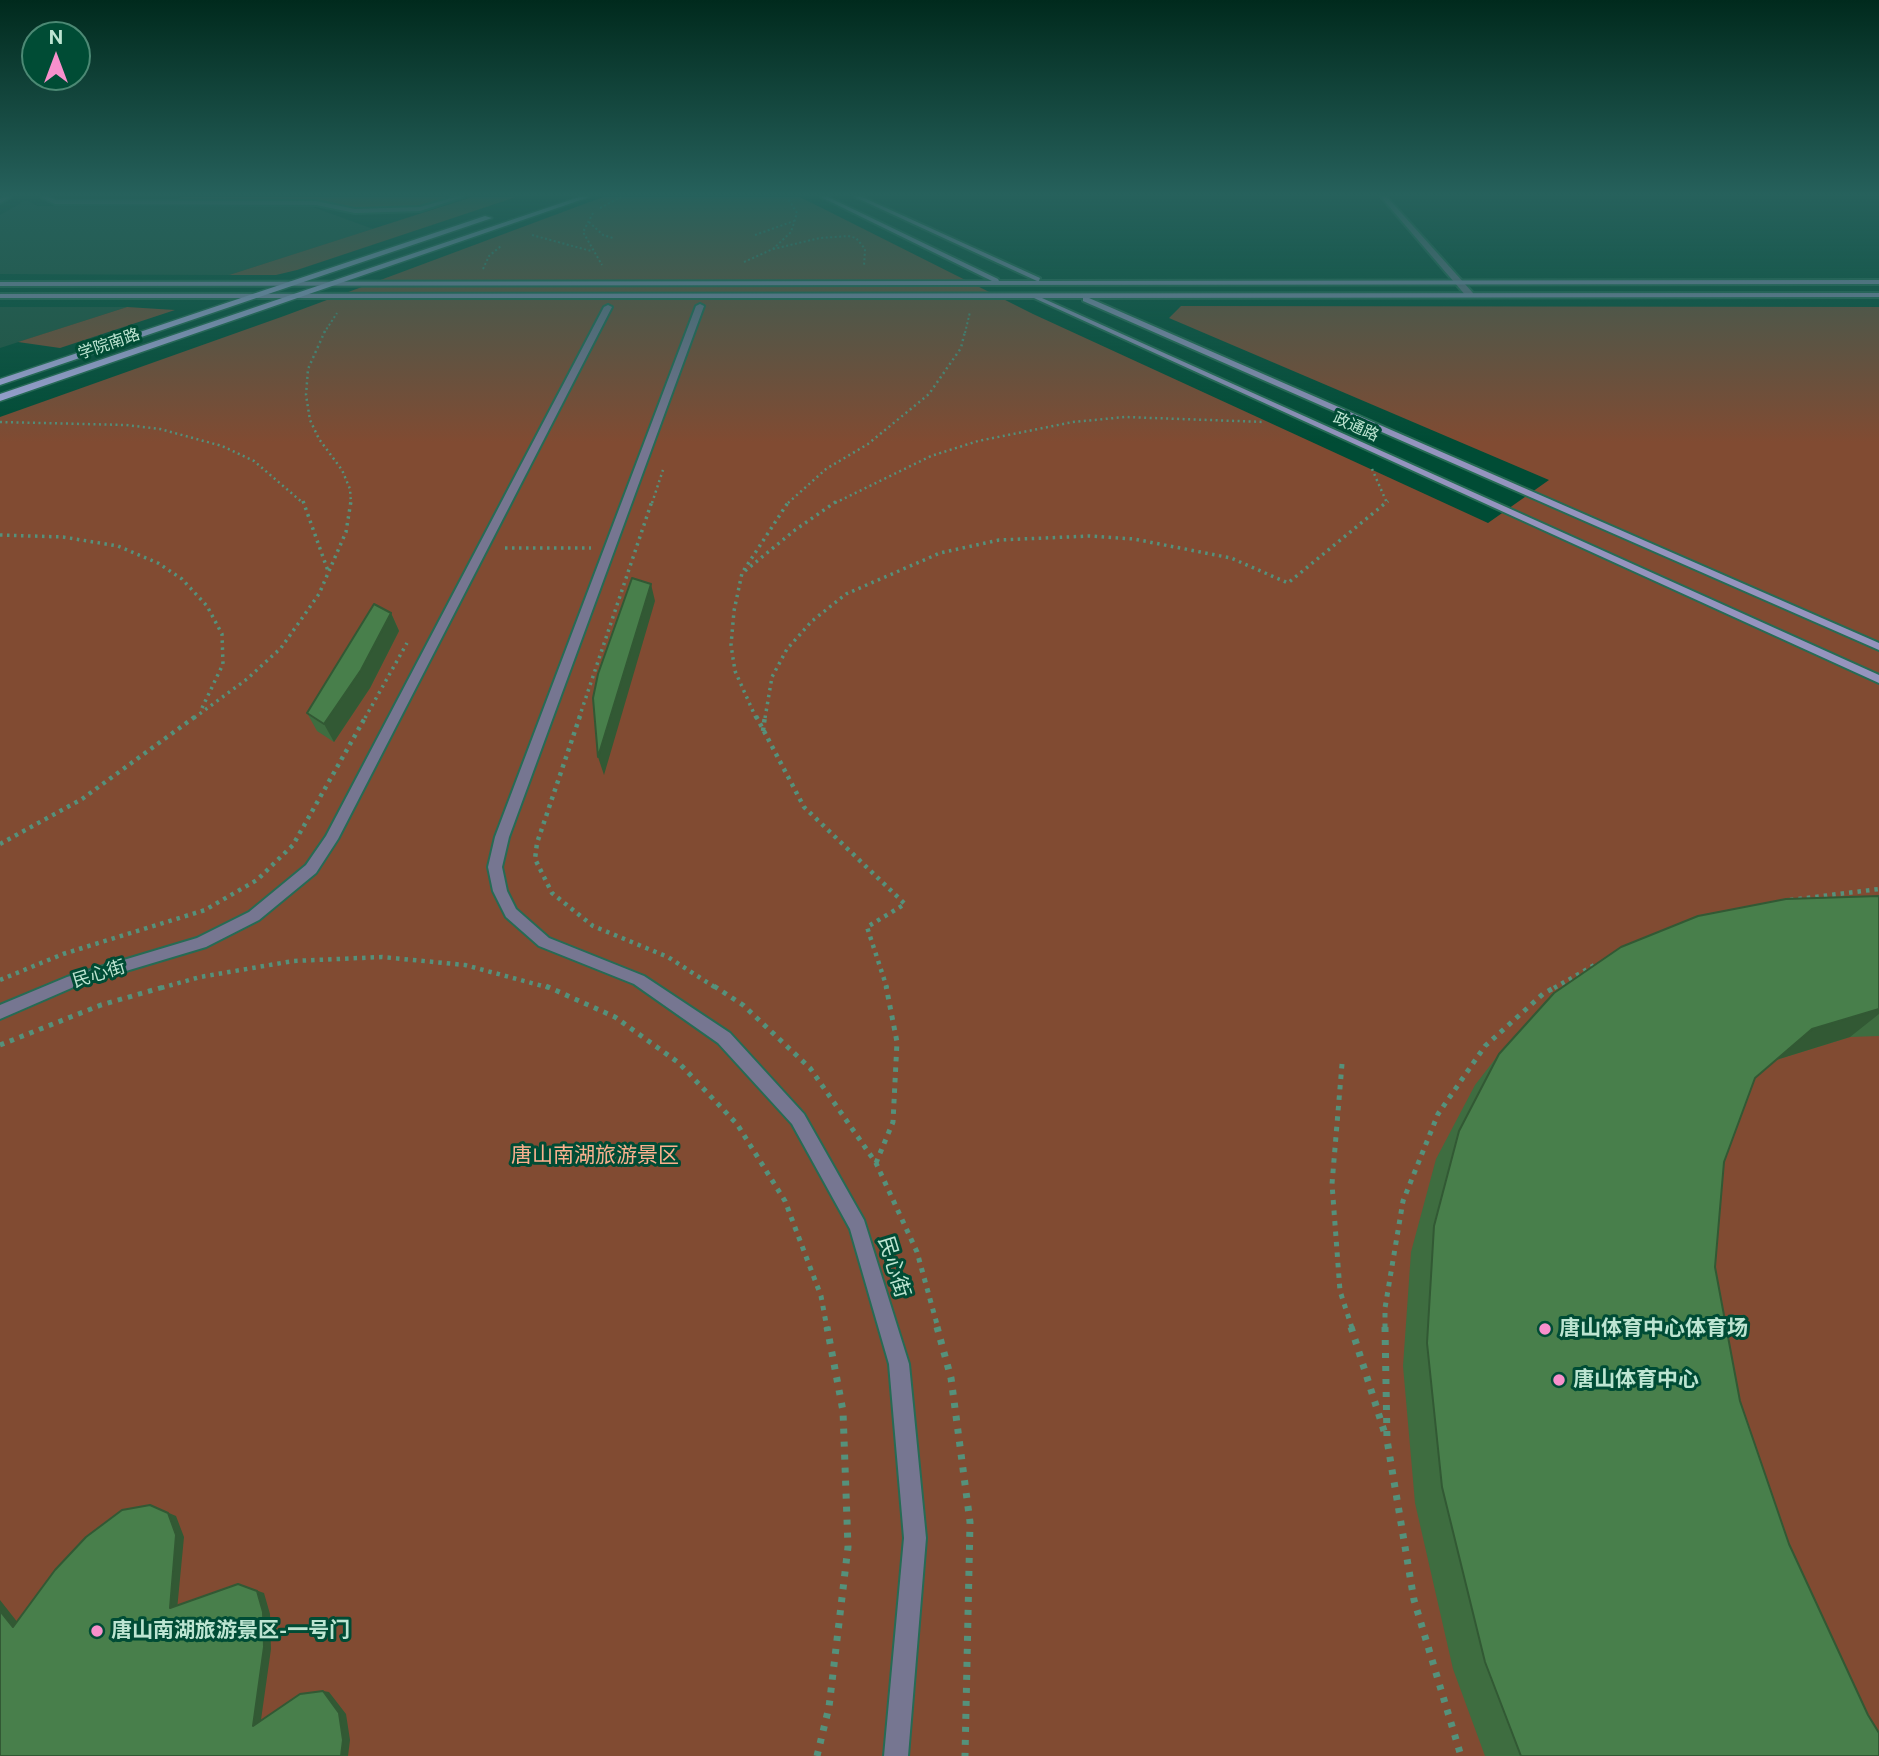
<!DOCTYPE html>
<html>
<head>
<meta charset="utf-8">
<style>
  body { margin:0 }
  #map { position:relative; width:1879px; height:1756px; overflow:hidden; background:#004c35; font-family:"Public Sans",sans-serif }
  canvas { display:block }
  .north { position:absolute; left:21px; top:21px; width:70px; height:70px; box-sizing:border-box; background:#004c35; border:2px solid #4c8974; border-radius:50%; rotate:0deg; font-size:19px; font-weight:700; line-height:28px; text-align:center; color:#bde5d2 }
  .north::after { content:''; display:block; margin:auto; width:24px; height:32px; background:#f890cc; clip-path:polygon(50% 0,100% 100%,50% 72%,0 100%) }
</style>
</head>
<body>
<div id="map">
<canvas width="1879" height="1756"></canvas>
<div class="north">N</div>
</div>
<script>
const context = document.querySelector('canvas').getContext('2d');
context.lineJoin = 'round';
function paint(path, color) { context.fillStyle = color; context.fill(path, 'evenodd'); }
const poly = rows => new Path2D(rows.map(r => 'M' + r).join(''));
function stroke(path, color, width, dash) { context.strokeStyle = color; context.lineWidth = width; context.lineCap = dash ? 'butt' : 'round'; context.setLineDash(dash || []); context.stroke(path); }
function label(font, color, halo, rows, align = 'center') {
  context.font = font + ' "Public Sans","Noto Sans SC",sans-serif'; context.lineWidth = 6; context.setLineDash([]); context.textBaseline = 'middle'; context.strokeStyle = halo; context.fillStyle = color; for (const [text, x, y, turn = 0] of rows) {
    context.save(); context.translate(x, y); context.rotate((+turn || 0) * Math.PI / 180); context.textAlign = isNaN(turn) ? turn : align; if (halo) context.strokeText(text, 0, 0); context.fillText(text, 0, 0); context.restore();
  }
}
const built = poly([
  [26,200,38,206,310,206,373,229,229,275,0,274,0,215],
  [0,307,127,307,0,348]
]);
const green = poly([
  [181,197,455,197,407,208,354,208,318,201,176,200],
  [472,197,516,197,297,270,276,275,229,275],
  [603,197,800,197,1033,314,1488,523,1549,480,1169,318,1181,306,1879,307,1879,1756,0,1756,0,417,284,316],
  [127,307,175,310,60,348,18,342]
]);
const pathFar5 = poly([
  [600,208,621,197],
  [593,213,583,232,602,265],
  [589,222,603,235,613,238],
  [532,235,591,251],
  [755,235,794,221],
  [773,249,820,238,848,236,856,238,865,249,864,267],
  [744,262,773,249,791,232,797,213,787,197],
  [483,269,489,256,501,246],
  [324,333,337,313],
  [965,333,970,312]
]);
const pathFar4 = poly([
  [325,331,308,369,306,395,310,420,319,439,342,470,350,489,351,503],
  [0,422,126,425,160,429,222,446,254,461,303,503],
  [1372,469,1387,503],
  [652,503,663,470],
  [788,503,826,469,868,444,929,394,961,348,965,331],
  [835,503,931,456,978,441,1073,422,1125,417,1265,422]
]);
const pathFar3 = poly([
  [303,501,328,571],
  [0,535,63,537,118,546,158,563,182,579,207,606,222,634,223,664,202,708],
  [505,548,591,548],
  [745,571,795,530,837,501],
  [194,718,247,679,281,648,319,594,346,532,351,501],
  [365,718,407,643],
  [579,718,652,501],
  [756,718,735,671,731,645,734,611,742,573,789,501],
  [765,718,772,677,787,649,812,621,846,594,940,553,999,540,1090,536,1134,539,1231,558,1288,583,1388,501]
]);
const pathFar2 = poly([
  [580,716,537,843,535,859,552,893,593,926,668,957,716,988],
  [756,716,804,807,905,904,867,927,887,988],
  [763,731,765,716],
  [0,844,82,799,196,716],
  [1790,900,1879,889],
  [0,980,63,954,205,910,257,880,293,845,366,716],
  [161,988,200,977,293,961,382,957,465,965,550,988],
  [1554,988,1598,963]
]);
const pathFar1 = poly([
  [546,986,615,1017,679,1063,737,1124,785,1201,821,1296,827,1328],
  [714,986,743,1005,810,1068,876,1163,917,1252,938,1328],
  [0,1045,101,1005,167,986],
  [1342,1064,1332,1184,1340,1291,1352,1328],
  [876,1163,893,1122,897,1042,886,986],
  [1385,1328,1385,1308,1403,1201,1438,1114,1485,1046,1543,994,1557,986]
]);
const path = poly([
  [937,1327,951,1378,970,1522,965,1756],
  [1351,1327,1385,1434],
  [1385,1327,1387,1440,1414,1600,1461,1756],
  [817,1756,829,1707,848,1547,843,1411,827,1327]
]);
const service = poly([
  [41,197,48,197,56,200,316,201,355,209,420,207,455,197,463,197,420,211,355,213,316,205,55,204,41,197]
]);
const pedestrian = poly([
  [700,304,704,306,509,837,502,867,507,891,516,909,549,938,644,976,730,1033,804,1114,864,1220,909,1364,926,1538,908,1756,884,1756,904,1538,889,1364,850,1229,792,1124,718,1043,634,984,539,946,506,917,493,891,488,867,495,837,696,306,700,304],
  [608,305,612,307,338,839,316,873,259,920,206,947,76,986,0,1019,0,1005,67,977,197,938,249,912,306,865,326,836,604,307,608,305]
]);
const tertiary = poly([
  [4,197,11,197,0,203,0,199,4,197],
  [1381,197,1387,197,1473,293,1473,297,1467,297,1381,197]
]);
const secondary = poly([
  [821,197,828,197,998,279,999,281,1037,281,855,197,862,197,1040,278,1039,281,1879,280,1879,284,0,286,0,282,992,281,821,197],
  [1879,293,1879,297,1089,298,1879,643,1879,650,1083,301,1083,298,1042,298,1879,675,1879,683,1034,298,0,298,0,294,1879,293]
]);
const primary = poly([
  [579,197,589,197,0,401,0,394,579,197],
  [485,216,492,218,0,385,0,379,485,216]
]);
const wall = poly([
  [391,613,399,631,370,688,334,742,317,731,307,713],
  [1879,896,1879,1036,1850,1037,1776,1060,1755,1078,1724,1162,1715,1267,1740,1401,1789,1544,1879,1756,1485,1756,1453,1669,1415,1503,1403,1366,1411,1252,1436,1159,1475,1085,1499,1054]
]);
const shadedWall = poly([
  [651,584,655,601,604,775,598,757],
  [391,613,399,631,370,688,334,742,324,724],
  [1879,1009,1879,1014,1850,1037,1776,1060,1812,1029],
  [150,1505,176,1516,184,1537,177,1610,170,1608],
  [238,1584,264,1593,270,1614,271,1649,260,1727,253,1726],
  [0,1600,22,1628,13,1627,0,1611],
  [323,1691,329,1692,346,1714,350,1740,348,1756,341,1756]
]);
const building = poly([
  [632,578,651,584,598,757,593,698,598,674,632,578],
  [374,604,391,613,361,670,324,724,307,713,374,604],
  [1879,896,1879,1009,1812,1029,1755,1078,1724,1162,1715,1267,1740,1401,1789,1544,1868,1715,1879,1733,1879,1756,1521,1756,1485,1662,1442,1487,1427,1343,1434,1226,1459,1131,1499,1054,1554,993,1621,947,1698,916,1786,899,1879,896],
  [150,1505,168,1513,176,1535,170,1608,238,1584,257,1591,263,1612,264,1647,253,1726,300,1694,323,1691,339,1713,343,1740,341,1756,0,1756,0,1611,13,1627,55,1570,86,1537,122,1510,150,1505]
]);
const markers = [
  [1545,1329,7,"#f890cc"],
  [1559,1380,7,"#f890cc"],
  [97,1631,7,"#f890cc"]
];
const farStreetnames = [
  ["学院南路",109,344,-19],
  ["政通路",1356,427,24]
];
const streetNames = [
  ["民心街",99,974,-17]
];
const nearParknames = [
  ["唐山南湖旅游景区",595,1156]
];
const nearStreetnames = [
  ["民心街",894,1267,73]
];
const nearPoinames = [
  ["唐山体育中心体育场",1559,1329],
  ["唐山体育中心",1573,1380],
  ["唐山南湖旅游景区-一号门",111,1631]
];
paint(built, '#205440');
paint(green, '#814b32');
stroke(service, '#266b54', 4);
stroke(pedestrian, '#266b54', 4);
stroke(tertiary, '#266b54', 4);
stroke(secondary, '#266b54', 4);
stroke(primary, '#266b54', 3);
stroke(pathFar5, '#55917b', 2, [2, 2.5]);
stroke(pathFar4, '#55917b', 2.5, [2, 3.5]);
stroke(pathFar3, '#55917b', 3.5, [2.5, 4.5]);
stroke(pathFar2, '#55917b', 4.5, [3.5, 5]);
stroke(pathFar1, '#55917b', 5, [4.5, 6]);
stroke(path, '#55917b', 7, [5, 8]);
paint(service, '#767691');
paint(pedestrian, '#767691');
paint(tertiary, '#767691');
paint(secondary, '#9594bf');
paint(primary, '#acabe2');
paint(wall, '#3e6d40');
paint(shadedWall, '#325934');
paint(building, '#487f4b');
stroke(building, '#325934', 2);
const sky = context.createLinearGradient(0, 0, 0, 443);
sky.addColorStop(0, '#002a1d');
sky.addColorStop(0.44, '#26615c');
sky.addColorStop(1, '#26615c00');
context.fillStyle = sky;
context.fillRect(0, 0, 1879, 443);
for (const [x, y, r, color] of markers) { const dot = new Path2D(); dot.arc(x, y, r, 0, 2 * Math.PI); context.fillStyle = color; context.fill(dot); stroke(dot, '#004c35', 2.5); }
label('16px', '#bde5d2', '#004c35', farStreetnames);
label('18px', '#bde5d2', '#004c35', streetNames);
label('21px', '#fab18f', '#004c35', nearParknames);
label('21px', '#bde5d2', '#004c35', nearStreetnames);
label('bold 21px', '#bde5d2', '#004c35', nearPoinames, 'left');
</script>
</body>
</html>
